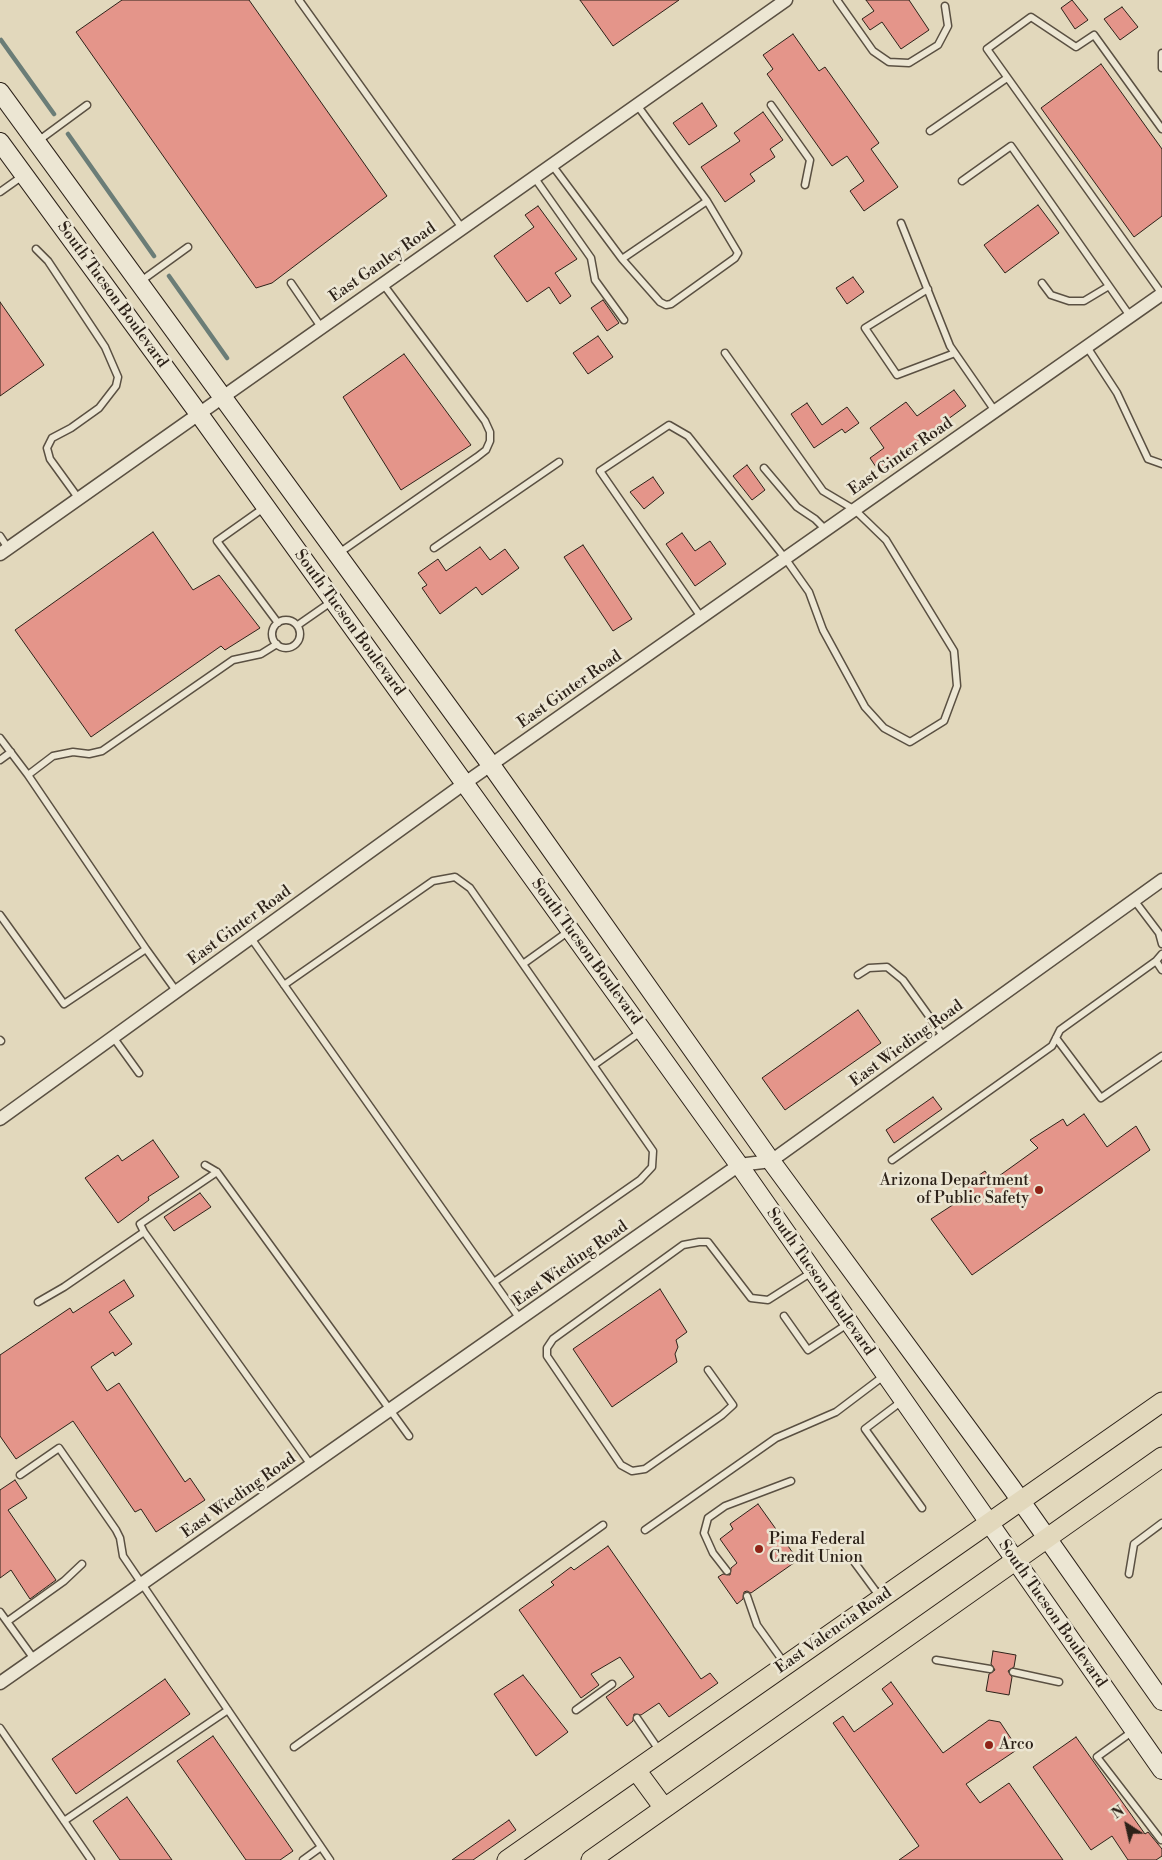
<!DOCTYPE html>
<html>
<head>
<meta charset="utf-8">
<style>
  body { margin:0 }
  #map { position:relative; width:1162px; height:1860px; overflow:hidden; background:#e2d8bc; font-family:"Libre Bodoni",serif }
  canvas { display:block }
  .north { position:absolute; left:1102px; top:1800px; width:50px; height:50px; -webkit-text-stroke:4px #ece6d3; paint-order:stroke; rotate:325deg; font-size:14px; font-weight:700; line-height:20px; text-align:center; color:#2d2219 }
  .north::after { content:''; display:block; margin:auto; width:18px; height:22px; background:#2d2219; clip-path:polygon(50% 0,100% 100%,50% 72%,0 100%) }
</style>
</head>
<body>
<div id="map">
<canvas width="1162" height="1860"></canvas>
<div class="north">N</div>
</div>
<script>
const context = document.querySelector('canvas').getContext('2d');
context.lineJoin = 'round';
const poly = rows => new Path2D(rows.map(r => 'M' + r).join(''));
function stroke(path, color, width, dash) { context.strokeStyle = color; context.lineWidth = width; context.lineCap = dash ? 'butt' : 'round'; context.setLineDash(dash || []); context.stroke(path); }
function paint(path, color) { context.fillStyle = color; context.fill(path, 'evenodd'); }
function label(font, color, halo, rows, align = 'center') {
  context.font = font + ' "Libre Bodoni",serif'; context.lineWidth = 5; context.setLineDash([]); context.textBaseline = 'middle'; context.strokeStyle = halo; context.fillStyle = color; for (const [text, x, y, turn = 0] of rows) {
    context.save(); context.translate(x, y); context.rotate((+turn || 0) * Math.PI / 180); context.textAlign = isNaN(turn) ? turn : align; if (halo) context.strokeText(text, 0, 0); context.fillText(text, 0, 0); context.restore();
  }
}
const stream = poly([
  [1,40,54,114],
  [68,134,154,256],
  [169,276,227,358]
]);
const building = poly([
  [122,0,249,0,387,196,272,283,256,288,76,32,122,0],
  [580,0,679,0,613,46,580,0],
  [866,0,909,0,929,30,901,49,882,22,870,30,862,19,874,11,866,0],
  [1072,0,1088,20,1075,29,1061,8,1072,0],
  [1122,7,1138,27,1120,40,1104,19,1122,7],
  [793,34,819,71,825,67,879,143,871,149,898,187,864,211,850,191,864,181,847,156,832,166,767,74,773,69,763,55,793,34],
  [1101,64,1162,149,1162,216,1134,237,1041,108,1101,64],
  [702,103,717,126,689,145,673,123,702,103],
  [763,112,783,140,770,149,775,157,750,174,755,181,725,202,701,167,740,141,734,133,763,112],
  [1038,205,1059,233,1005,273,984,245,1038,205],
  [538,206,577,259,555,273,571,296,560,304,549,287,527,302,494,256,534,227,525,215,538,206],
  [853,277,864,292,847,304,836,288,853,277],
  [603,300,619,323,607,331,591,308,603,300],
  [0,302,44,365,0,396,0,302],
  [598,336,613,357,588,374,573,353,598,336],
  [404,354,471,445,401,490,343,397,404,354],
  [954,390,966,406,878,470,870,458,884,448,870,428,906,402,917,416,954,390],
  [807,403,822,425,847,407,859,423,845,433,842,429,814,448,791,414,807,403],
  [747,465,765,490,752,500,733,476,747,465],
  [653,477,664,493,644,509,630,492,653,477],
  [153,532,193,590,219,575,260,628,225,650,221,646,91,737,15,630,153,532],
  [682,533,695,551,710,541,726,564,695,586,666,544,682,533],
  [583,545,632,619,613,631,564,557,583,545],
  [480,547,490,560,505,549,519,568,482,595,476,587,440,614,422,588,427,585,418,573,438,559,446,571,480,547],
  [858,1010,881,1043,785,1110,762,1078,858,1010],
  [933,1097,942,1109,894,1143,886,1130,933,1097],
  [1084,1114,1107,1147,1136,1126,1150,1150,972,1275,931,1219,965,1197,959,1189,985,1171,992,1181,1038,1148,1030,1140,1063,1119,1067,1126,1084,1114],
  [153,1140,179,1177,148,1197,149,1200,118,1223,85,1178,118,1155,122,1161,153,1140],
  [200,1193,211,1207,174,1231,164,1217,200,1193],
  [124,1280,134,1296,109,1312,132,1344,115,1356,113,1352,91,1367,107,1391,119,1383,185,1482,190,1478,205,1500,156,1532,141,1509,135,1512,73,1421,16,1459,0,1436,0,1355,70,1308,73,1313,124,1280],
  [660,1289,687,1332,676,1340,678,1347,675,1354,677,1362,612,1407,573,1349,660,1289],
  [15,1480,27,1498,8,1510,56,1580,30,1599,11,1570,0,1578,0,1490,15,1480],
  [758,1504,798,1560,751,1593,747,1591,744,1592,743,1599,737,1604,718,1577,723,1574,730,1575,731,1568,737,1563,720,1539,733,1529,730,1524,758,1504],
  [608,1546,701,1679,710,1673,718,1683,669,1717,659,1703,641,1715,634,1714,633,1721,627,1726,606,1697,634,1677,620,1657,591,1674,599,1685,581,1698,519,1610,554,1585,551,1582,571,1567,574,1570,608,1546],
  [993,1651,1016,1655,1014,1667,1008,1671,1012,1677,1009,1695,986,1691,989,1674,995,1670,991,1664,993,1651],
  [523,1675,568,1732,536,1756,494,1694,523,1675],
  [165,1679,190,1714,76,1794,52,1759,165,1679],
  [891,1682,943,1753,989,1720,1000,1722,1018,1749,966,1784,980,1803,1009,1783,1063,1860,899,1860,919,1846,833,1723,843,1716,854,1732,893,1704,882,1689,891,1682],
  [213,1736,293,1851,280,1860,246,1860,177,1761,213,1736],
  [1076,1737,1145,1834,1148,1832,1162,1849,1162,1856,1156,1860,1128,1860,1112,1836,1091,1850,1033,1767,1076,1737],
  [127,1797,172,1860,120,1860,93,1821,127,1797],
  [509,1820,516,1830,473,1860,452,1860,509,1820]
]);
const service = poly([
  [299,0,462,228],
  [837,0,873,51,889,62,909,63,938,45,948,26,945,6],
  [1162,53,1162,68],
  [771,105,810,160,805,185],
  [930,131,1007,78],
  [38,141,87,105],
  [552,165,622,259,707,201,637,105],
  [534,177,591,258,595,280,624,320],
  [962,181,1011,146,1130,316],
  [0,192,24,175],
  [901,223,950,346,995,411],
  [36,249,48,261,105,347,118,377,116,386,99,408,71,428,52,438,47,448,50,459,79,499],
  [622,259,660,302,666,305,671,304,735,258,738,253,707,201],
  [141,281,188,247],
  [291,283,321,327],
  [1042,283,1051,295,1069,301,1084,301,1109,286],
  [928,289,865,328,897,375,955,353],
  [1162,294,987,49,1031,17,1076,47,1094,35,1162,129],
  [1087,347,1117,393,1148,459,1162,464],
  [764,468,797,507,815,519,826,530],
  [265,507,217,541,278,623],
  [0,536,8,548],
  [434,548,559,462],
  [339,553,477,457,486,450,490,441,490,432,485,421,383,284],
  [701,617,600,471,669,425,688,436,785,558,809,592,823,630,865,707,884,728,910,742,944,721,957,686,954,651,886,540,855,510,823,491,725,353],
  '272 634a14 14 0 1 1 28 0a14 14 0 1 1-28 0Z',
  [298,625,331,602],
  [0,738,28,775,53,756,73,752,89,754,102,751,233,660,261,654,277,644],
  [0,760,11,752],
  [1134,900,1159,933,1162,944],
  [0,915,64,1004,146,949,28,775],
  [251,938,520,1319],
  [146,949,177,992],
  [1162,954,1156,961,1162,970],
  [523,964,569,931],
  [858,975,869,968,887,967,903,980,944,1037],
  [284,985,433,881,455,877,470,888,653,1151,652,1167,640,1180,494,1282],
  [113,1037,139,1073],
  [1056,1038,1101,1098,1162,1056],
  [0,1040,1,1041],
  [594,1065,642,1031],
  [892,1160,1052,1046,1060,1030,1156,961],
  [205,1165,217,1172],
  [144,1232,140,1224,217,1172,409,1436],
  [38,1302,64,1287,144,1232,311,1465],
  [784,1316,808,1350,849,1323],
  [708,1370,733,1405,722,1415,645,1469,632,1471,621,1465,547,1356,547,1348,553,1339,683,1245,699,1242,708,1242,751,1298,768,1300,812,1272],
  [902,1401,865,1429,922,1508],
  [20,1475,59,1448,116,1530,120,1538,123,1556,330,1860],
  [645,1530,776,1438,836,1412,885,1375],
  [852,1559,880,1597],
  [727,1571,713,1553,704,1533,708,1518,725,1506,791,1481],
  [1129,1574,1134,1544,1162,1523],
  [747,1596,757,1625,785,1664],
  [0,1612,34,1659],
  [8,1621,64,1581,82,1564],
  [936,1660,990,1669],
  [1013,1672,1059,1682],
  [576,1710,612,1684],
  [637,1718,659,1750],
  [0,1728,91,1860],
  [1133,1731,1097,1757,1161,1840],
  [294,1747,603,1525],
  [64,1821,228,1710],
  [303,1860,321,1847]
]);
const minor = poly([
  [0,554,786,0],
  [0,1119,465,783,1162,294],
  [0,1683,739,1165,771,1161,1162,880]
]);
const secondary = poly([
  [0,92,491,765,771,1161,1011,1487,1162,1701],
  [0,142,199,414,739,1165,1162,1770]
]);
const primary = poly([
  [636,1770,664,1808],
  [507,1860,1162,1402],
  [591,1860,1162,1457]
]);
const markers = [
  [1039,1190,5,"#8f2418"],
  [759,1549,5,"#8f2418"],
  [989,1745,5,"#8f2418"]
];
const streetNames = [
  ["East Ganley Road",383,263,-35],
  ["South Tucson Boulevard",112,295,54],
  ["East Ginter Road",901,457,-35],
  ["South Tucson Boulevard",349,623,54],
  ["East Ginter Road",570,690,-35],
  ["East Ginter Road",240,926,-36],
  ["South Tucson Boulevard",586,952,54],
  ["East Wieding Road",907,1044,-36],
  ["East Wieding Road",571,1264,-35],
  ["South Tucson Boulevard",820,1282,55],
  ["East Wieding Road",239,1496,-35],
  ["South Tucson Boulevard",1052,1614,55],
  ["East Valencia Road",834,1631,-35]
];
const poiNames = [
  ["Arizona Department",1029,1181,"right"],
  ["of Public Safety",1029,1199,"right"],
  ["Pima Federal",769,1540],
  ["Credit Union",769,1558],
  ["Arco",999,1745]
];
stroke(stream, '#6b7d77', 4.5);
paint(building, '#e4958a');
stroke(building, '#2d2219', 1);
stroke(service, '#5a5042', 9);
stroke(minor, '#5a5042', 15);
stroke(secondary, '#2d2219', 20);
stroke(primary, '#2d2219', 21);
stroke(service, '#ece6d3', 6);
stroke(minor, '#ece6d3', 12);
stroke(secondary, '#ece6d3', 18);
stroke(primary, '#e2d8bc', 19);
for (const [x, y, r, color] of markers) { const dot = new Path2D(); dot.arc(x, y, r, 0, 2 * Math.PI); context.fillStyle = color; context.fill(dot); stroke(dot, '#ece6d3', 2); }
label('16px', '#2d2219', '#ece6d3', streetNames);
label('16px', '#2d2219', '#ece6d3', poiNames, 'left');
</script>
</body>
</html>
